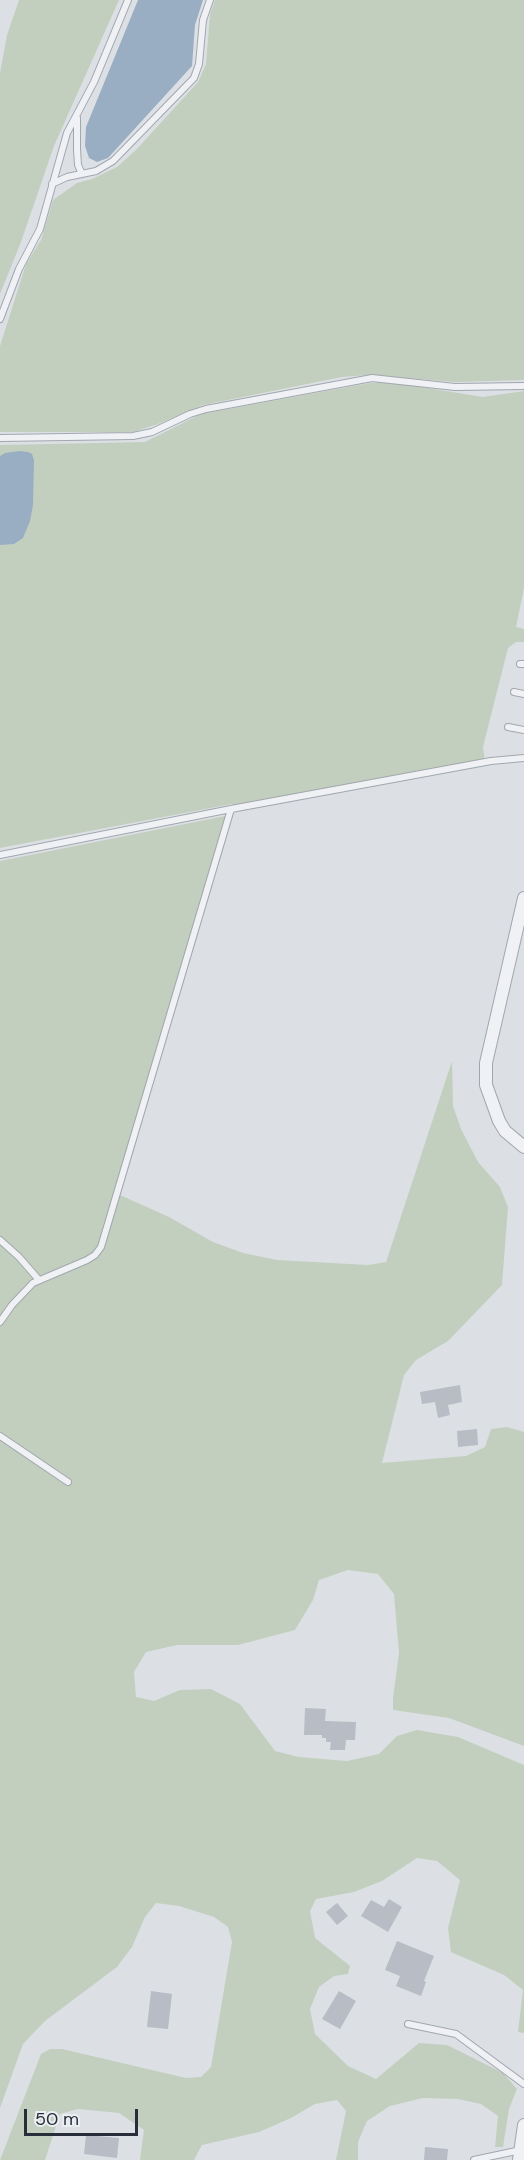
<!DOCTYPE html>
<html>
<head>
<meta charset="utf-8">
<style>
  body { margin:0 }
  #map { position:relative; width:524px; height:2160px; overflow:hidden; background:#dce0e5; font-family:"DM Sans",sans-serif }
  canvas { display:block }
  .scale { position:absolute; left:24px; top:2109px; width:114px; height:27px; box-sizing:border-box; border:3px solid #272e3a; border-top:0; padding-left:8px; font-size:18px; line-height:21px; white-space:nowrap; color:#272e3a; -webkit-text-stroke:4px #ebeff3; paint-order:stroke }
</style>
</head>
<body>
<div id="map">
<canvas width="524" height="2160"></canvas>
<div class="scale">50 m</div>
</div>
<script>
const context = document.querySelector('canvas').getContext('2d');
context.lineJoin = 'round';
function paint(path, color) { context.fillStyle = color; context.fill(path, 'evenodd'); }
const poly = rows => new Path2D(rows.map(r => 'M' + r).join(''));
function stroke(path, color, width, dash) { context.strokeStyle = color; context.lineWidth = width; context.lineCap = dash ? 'butt' : 'round'; context.setLineDash(dash || []); context.stroke(path); }
const green = poly([
  [19,0,119,0,54,146,21,242,0,294,0,73,7,35],
  [215,0,524,0,524,380,455,382,369,375,342,377,203,405,158,424,133,432,0,432,0,346,26,264,41,240,53,200,77,183,92,179,117,167,136,150,198,82,206,64,210,14],
  [390,382,483,397,524,391,524,588,516,627,524,629,524,642,516,642,508,648,483,747,485,762,231,809,232,804,0,848,0,445,145,442,201,414,370,383],
  [230,815,120,1195,169,1217,213,1242,243,1253,277,1260,368,1265,386,1262,452,1061,453,1106,461,1129,478,1162,500,1187,508,1207,502,1285,448,1341,416,1360,404,1375,382,1463,466,1456,485,1447,491,1429,507,1427,524,1432,524,1746,449,1718,393,1710,393,1698,399,1653,394,1594,378,1574,348,1570,319,1580,313,1600,295,1630,238,1645,177,1645,146,1652,134,1672,136,1697,154,1701,180,1690,211,1689,240,1704,275,1751,299,1757,347,1761,379,1754,397,1736,417,1730,458,1737,524,1765,524,2033,518,2032,523,1990,504,1975,451,1952,448,1928,460,1880,437,1861,417,1858,382,1881,354,1892,316,1899,310,1911,315,1938,350,1966,348,1974,334,1976,319,1987,310,2009,315,2034,348,2066,376,2079,419,2043,447,2045,503,2073,517,2089,509,2109,503,2147,495,2147,498,2116,481,2104,458,2099,423,2098,390,2106,367,2121,358,2142,358,2160,336,2160,346,2111,337,2100,315,2104,291,2118,259,2132,202,2145,194,2160,140,2160,144,2130,119,2113,78,2109,60,2114,45,2160,0,2160,41,2054,50,2049,62,2049,186,2078,201,2077,211,2067,232,1942,228,1927,214,1917,179,1906,156,1903,145,1917,132,1947,117,1967,45,2021,23,2044,0,2108,0,861]
]);
const water = poly([
  [138,0,203,0,195,25,192,66,108,158,97,162,89,158,85,146,86,127],
  [20,451,28,452,32,454,34,460,33,505,30,521,23,538,14,544,0,545,0,456,5,453]
]);
const building = poly([
  [460,1385,462,1402,448,1405,450,1415,438,1418,435,1402,422,1404,420,1392],
  [477,1429,478,1445,458,1447,457,1431],
  [305,1708,326,1709,325,1721,356,1722,355,1740,346,1740,345,1750,330,1750,331,1742,326,1742,326,1738,322,1738,322,1735,304,1735],
  [389,1899,402,1907,388,1932,361,1916,371,1900,384,1907],
  [337,1903,348,1916,337,1925,326,1912],
  [397,1941,434,1956,424,1981,426,1982,421,1996,396,1986,400,1976,385,1970],
  [151,1991,172,1994,168,2029,147,2027],
  [339,1991,356,2001,340,2029,322,2019],
  [86,2135,119,2138,117,2158,84,2154],
  [425,2147,448,2149,447,2160,424,2160]
]);
const lane = poly([
  [77,118,77,149,78,165,82,174],
  [52,184,67,177,96,171,113,161,194,78,199,64,203,20,210,0],
  [0,319,19,269,40,229,67,133,94,82,128,0],
  [0,438,133,436,152,432,190,414,206,409,372,378,455,387,524,386],
  [520,664,524,664],
  [514,692,524,694],
  [508,727,524,730],
  [0,855,231,809,491,761,524,758],
  [0,1240,19,1257,39,1280],
  [0,1322,12,1305,33,1283,87,1260,95,1255,101,1247,231,809],
  [0,1436,68,1482],
  [408,2024,456,2034,524,2084],
  [474,2160,521,2150]
]);
const street = poly([
  [524,898,486,1063,486,1085,499,1121,505,1131,524,1147],
  [519,2160,524,2125]
]);
paint(green, '#c2cfbe');
paint(water, '#99aec3');
paint(building, '#b7bcc5');
stroke(lane, '#a2a7ae', 8);
stroke(street, '#a2a7ae', 14);
stroke(lane, '#eff1f4', 6);
stroke(street, '#eff1f4', 12);
</script>
</body>
</html>
